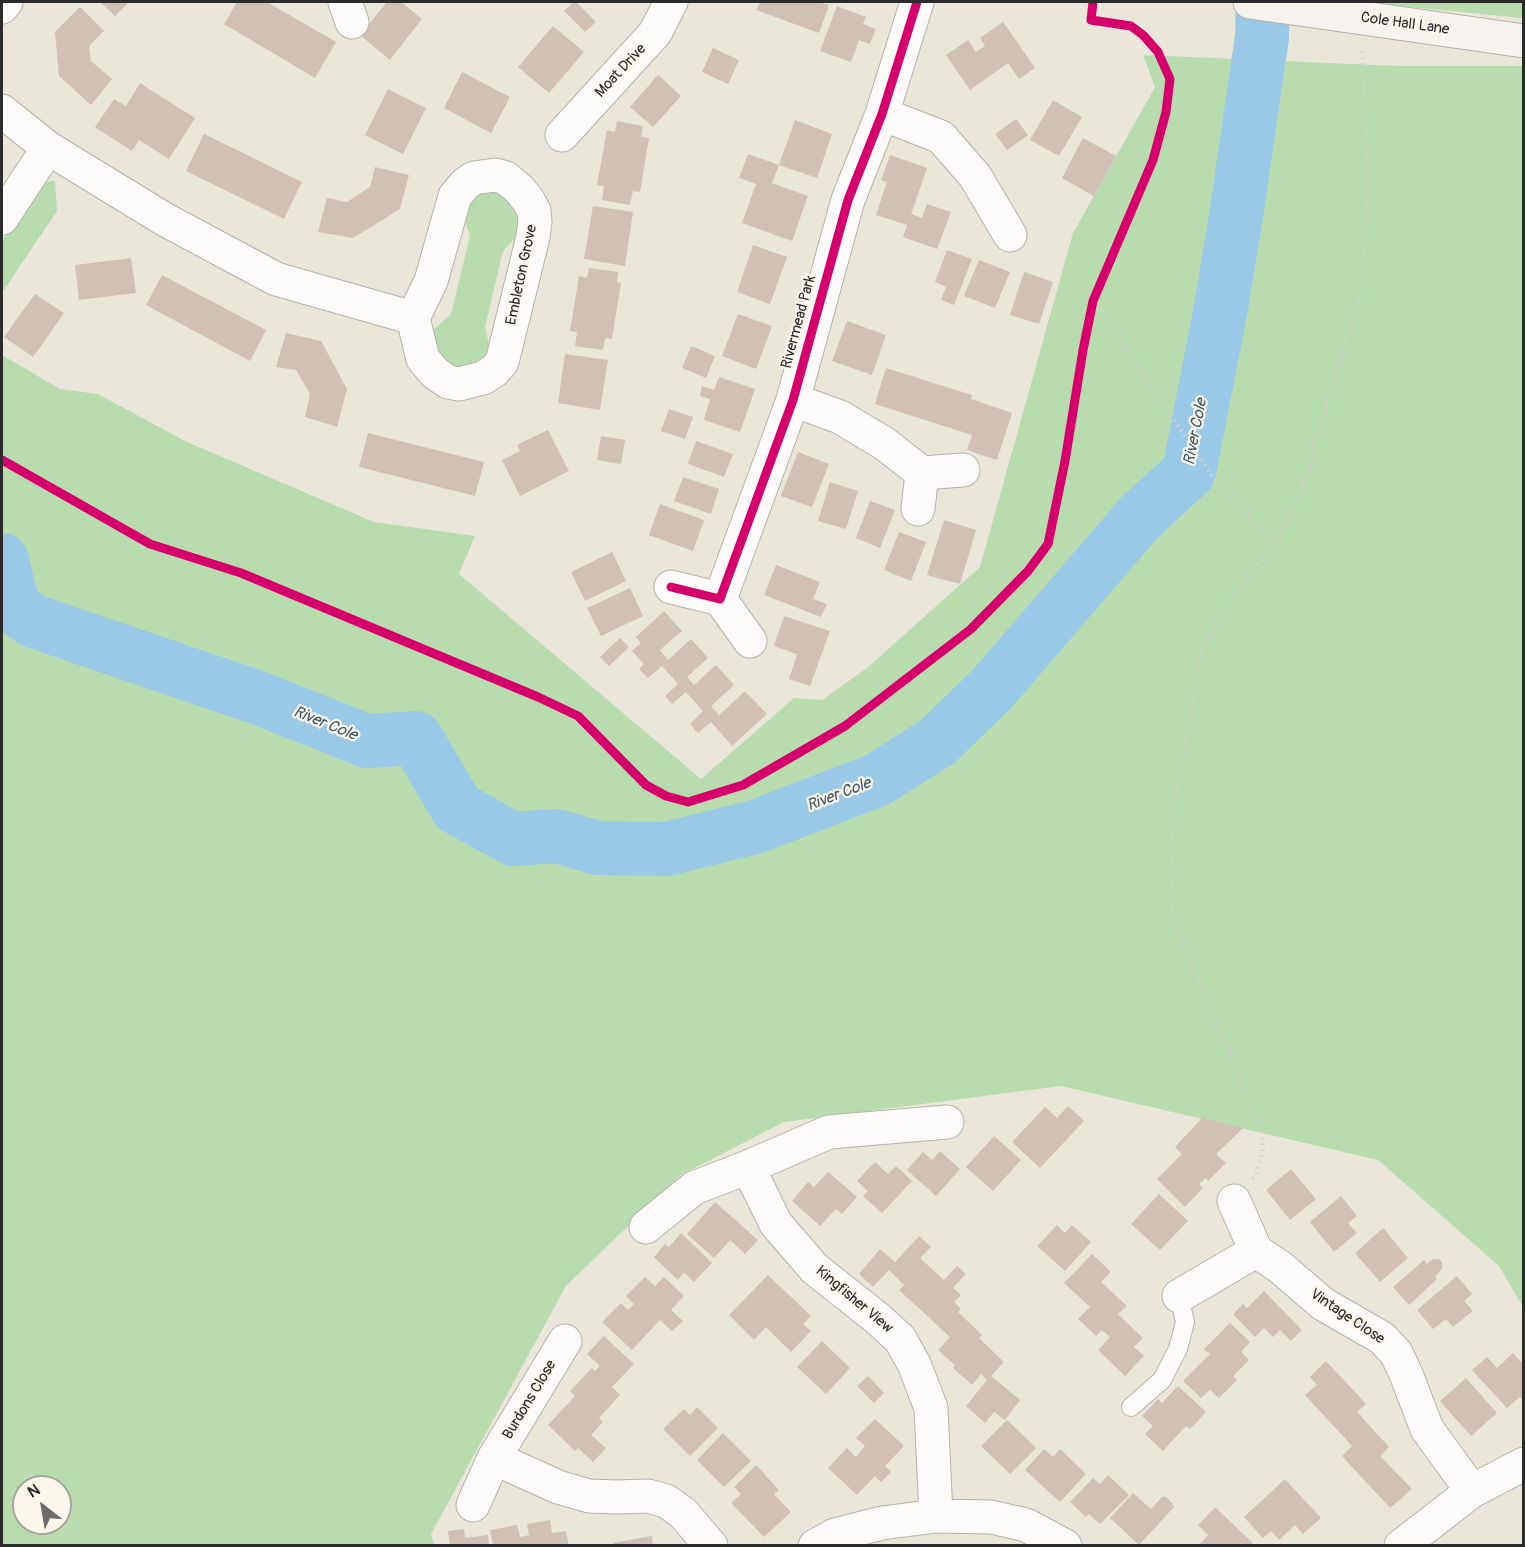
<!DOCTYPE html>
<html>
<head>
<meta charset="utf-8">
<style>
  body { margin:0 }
  #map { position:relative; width:1525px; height:1547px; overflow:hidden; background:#ebe6da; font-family:Pangolin,sans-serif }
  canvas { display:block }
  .frame { position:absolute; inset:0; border:3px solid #2b2b2b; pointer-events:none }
  .north { position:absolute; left:12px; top:1475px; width:60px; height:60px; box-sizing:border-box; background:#fbf7ec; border:2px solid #a8a59f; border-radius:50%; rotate:329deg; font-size:16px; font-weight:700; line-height:24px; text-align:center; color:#2b2b2b }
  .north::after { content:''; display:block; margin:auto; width:21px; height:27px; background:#6e6c68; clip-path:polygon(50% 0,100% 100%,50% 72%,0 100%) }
</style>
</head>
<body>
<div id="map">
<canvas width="1525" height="1547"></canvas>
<div class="frame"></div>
<div class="north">N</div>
</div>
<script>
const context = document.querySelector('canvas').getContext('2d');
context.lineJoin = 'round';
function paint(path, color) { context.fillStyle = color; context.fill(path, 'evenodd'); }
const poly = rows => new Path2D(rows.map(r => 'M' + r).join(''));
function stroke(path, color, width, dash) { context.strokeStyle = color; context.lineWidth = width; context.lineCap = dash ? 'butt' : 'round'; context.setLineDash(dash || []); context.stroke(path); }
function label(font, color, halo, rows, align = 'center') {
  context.font = font + ' Pangolin,sans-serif'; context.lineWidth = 4.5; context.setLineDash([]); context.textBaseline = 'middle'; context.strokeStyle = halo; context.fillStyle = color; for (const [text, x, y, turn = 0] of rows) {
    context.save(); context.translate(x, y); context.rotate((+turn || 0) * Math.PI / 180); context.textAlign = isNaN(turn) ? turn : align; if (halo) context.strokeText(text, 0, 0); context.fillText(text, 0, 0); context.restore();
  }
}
const green = poly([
  [1358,2,1523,2,1523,18],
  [1143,55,1398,66,1523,66,1523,1307,1499,1266,1378,1160,1061,1086,784,1122,681,1175,566,1286,431,1534,434,1545,2,1545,2,355,60,389,98,394,185,441,374,522,475,536,459,574,701,779,794,698,822,700,867,668,980,567,1073,233,1155,87],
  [24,1487,60,1487,60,1523,24,1523],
  [55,181,57,211,4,290,2,288,2,241,39,183],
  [492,190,508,195,524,229,503,251,485,327,491,354,475,369,443,365,429,334,451,314,470,236,462,214,479,194]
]);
const river = poly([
  [2,560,13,606,33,621,256,697,367,741,416,738,457,808,513,839,556,836,598,848,667,849,755,827,877,780,937,742,992,689,1140,517,1189,472,1221,308,1236,216,1262,37,1263,2]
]);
const building = poly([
  [100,2,129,2,115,16],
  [237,2,267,2,336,42,315,78,224,24],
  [387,2,401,2,422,19,390,60,360,35],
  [574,2,576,2,596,22,585,32,564,11],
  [760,2,819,2,829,5,819,33,756,10],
  [837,6,866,17,863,24,876,29,870,44,859,40,851,62,820,51],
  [80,7,104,31,89,46,91,61,112,79,91,105,59,76,55,32],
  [1003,22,1035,68,1019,79,1008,63,970,90,946,55,968,40,976,52,985,46,980,38],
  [553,26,584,52,549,93,518,67],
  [713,48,739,60,728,84,702,72],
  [462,72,510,97,491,133,444,108],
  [658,75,681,96,653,127,630,107],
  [140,83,195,118,169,159,139,140,132,151,95,127,114,99,126,106],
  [388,89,426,108,403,154,365,135],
  [1053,100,1082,117,1059,156,1030,140],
  [1016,119,1028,135,1007,150,995,134],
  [795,120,832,134,817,178,779,165],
  [617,121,643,126,641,137,649,138,640,192,633,191,630,205,602,200,604,186,597,185,607,130,615,132],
  [204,134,302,182,284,219,186,171],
  [1083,138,1116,156,1094,196,1062,178],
  [748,154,779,165,772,183,808,196,792,241,742,223,756,184,739,178],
  [890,155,927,168,911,214,922,218,927,204,951,212,937,249,903,237,907,225,876,215,887,182,881,180],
  [375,167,409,175,400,209,353,238,318,232,327,198,347,202,370,187],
  [593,206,633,212,625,266,584,259],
  [753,245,787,257,770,304,737,292],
  [947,250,972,259,954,305,941,300,946,287,935,282],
  [131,258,136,293,79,300,75,265],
  [979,260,1010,272,995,308,964,296],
  [589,268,618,272,617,282,621,283,612,339,605,338,603,350,575,346,577,332,570,331,579,276,587,278],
  [1024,272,1053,282,1039,324,1010,315],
  [162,275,266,330,250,361,146,305],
  [35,294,64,313,33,357,4,337],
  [738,314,772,326,756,369,722,356],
  [847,321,886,335,872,375,832,361],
  [286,333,321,341,347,389,337,427,305,417,310,394,296,370,276,367],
  [691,346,715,356,706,378,682,368],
  [565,354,608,360,600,410,558,403],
  [886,368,972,395,971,399,1012,413,997,460,967,450,972,435,875,404],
  [719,377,755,389,740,432,704,420,710,399,700,396,702,386,714,390],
  [669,409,693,417,685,439,661,431],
  [548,430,569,471,520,496,502,460,520,451,517,445],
  [368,433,484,462,475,496,359,467],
  [601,436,625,440,621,464,597,460],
  [696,441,733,454,724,477,688,464],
  [798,452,829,464,812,507,781,496],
  [683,477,719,489,711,514,674,501],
  [830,482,858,491,846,529,818,521],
  [870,501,895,510,880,548,856,538],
  [660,504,704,520,693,551,649,535],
  [944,520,976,530,960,584,927,575],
  [899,532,926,542,911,581,884,570],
  [612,552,626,581,585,601,571,572],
  [776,565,820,582,813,599,827,604,821,617,764,595],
  [630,588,643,616,601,636,587,608],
  [664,611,682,631,660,650,668,660,691,639,708,658,687,677,694,685,716,665,734,685,711,706,719,715,745,691,767,714,732,746,711,722,698,733,690,724,703,711,686,692,672,704,665,696,678,684,662,666,648,678,639,669,644,664,632,651,641,643,636,637],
  [784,616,830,631,810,686,789,679,797,654,774,646],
  [620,638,629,647,609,666,600,657],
  [1068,1106,1084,1121,1040,1168,1012,1142,1045,1107,1057,1118],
  [1202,1118,1243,1128,1216,1154,1226,1163,1208,1181,1206,1178,1199,1184,1203,1188,1185,1207,1157,1179,1182,1154,1175,1147],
  [994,1136,1021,1160,993,1191,966,1167],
  [940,1151,960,1169,936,1196,907,1170,923,1152,932,1160],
  [875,1162,888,1174,896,1166,912,1181,882,1213,863,1196,868,1191,857,1181],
  [1291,1169,1316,1199,1290,1220,1266,1190],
  [828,1172,857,1197,842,1214,836,1209,820,1226,792,1201,808,1182,814,1187],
  [1159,1194,1188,1221,1160,1250,1131,1224],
  [1341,1196,1357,1216,1348,1223,1357,1233,1334,1252,1310,1222],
  [715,1202,758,1240,745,1254,730,1240,714,1258,687,1234],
  [1057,1225,1065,1233,1072,1225,1091,1242,1065,1271,1037,1246],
  [1383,1228,1408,1258,1380,1282,1355,1253],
  [681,1233,712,1263,694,1282,684,1272,678,1280,654,1257,665,1244,669,1247],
  [919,1236,931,1247,920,1258,944,1280,957,1266,966,1274,953,1288,961,1295,954,1302,961,1309,958,1312,982,1335,979,1338,1004,1362,991,1376,1020,1400,1005,1420,994,1412,985,1423,966,1406,987,1380,981,1374,972,1385,953,1368,955,1365,938,1350,950,1337,899,1290,904,1285,889,1270,873,1287,859,1274,880,1249,895,1262,890,1268],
  [1092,1254,1111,1272,1101,1282,1127,1306,1118,1314,1143,1338,1134,1347,1144,1356,1125,1376,1098,1350,1110,1337,1102,1330,1096,1336,1078,1319,1090,1307,1064,1283],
  [1433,1259,1439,1259,1442,1262,1442,1269,1435,1276,1437,1279,1409,1305,1393,1287,1424,1260,1427,1264],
  [768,1275,811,1316,803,1324,811,1331,791,1352,766,1327,754,1340,729,1315],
  [1457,1276,1472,1294,1464,1301,1473,1311,1453,1327,1446,1319,1433,1329,1417,1310],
  [645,1277,655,1286,664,1277,684,1296,671,1310,683,1321,672,1331,660,1320,632,1350,602,1322,621,1303,628,1310,634,1304,626,1296],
  [1264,1291,1302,1330,1291,1341,1280,1330,1273,1337,1264,1328,1255,1337,1233,1314,1243,1304,1247,1308],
  [1230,1323,1250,1342,1241,1352,1249,1360,1233,1376,1237,1380,1219,1398,1210,1390,1201,1398,1183,1381,1210,1354,1204,1349],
  [604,1336,634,1364,612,1387,620,1395,599,1418,603,1422,591,1435,606,1448,593,1462,578,1448,575,1451,548,1425,575,1396,570,1391,592,1368,595,1371,600,1366,587,1354],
  [822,1341,850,1368,826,1394,797,1367],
  [1513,1353,1522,1363,1524,1362,1524,1401,1520,1397,1507,1408,1472,1370,1487,1357,1497,1368],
  [1326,1361,1366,1404,1357,1412,1389,1447,1380,1456,1412,1489,1390,1508,1342,1456,1352,1446,1305,1395,1317,1385,1310,1377],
  [868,1376,884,1393,874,1403,857,1386],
  [1466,1378,1497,1413,1471,1436,1440,1401],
  [1178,1386,1206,1412,1190,1429,1186,1426,1163,1451,1145,1434,1153,1426,1142,1416,1158,1399,1162,1403],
  [697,1407,718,1428,690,1456,663,1429,684,1409,690,1415],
  [875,1419,904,1446,885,1466,891,1472,881,1482,875,1476,857,1495,828,1468,847,1448,856,1457,865,1446,856,1438],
  [1007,1420,1036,1448,1010,1474,981,1446],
  [723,1433,751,1461,724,1487,697,1460],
  [1044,1449,1053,1457,1060,1449,1086,1474,1060,1502,1025,1470],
  [756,1465,779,1490,774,1494,791,1512,764,1537,731,1503,741,1494,734,1487],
  [1108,1475,1129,1495,1100,1524,1089,1514,1086,1517,1070,1502,1093,1478,1100,1484],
  [1285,1479,1321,1518,1303,1534,1295,1525,1279,1540,1271,1531,1263,1538,1244,1517],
  [1133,1493,1151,1509,1162,1497,1166,1497,1172,1503,1174,1507,1139,1545,1110,1518],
  [1215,1507,1253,1543,1251,1546,1198,1546,1208,1535,1198,1525],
  [550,1520,552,1533,566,1531,569,1546,493,1546,490,1530,517,1525,520,1537,529,1535,527,1524],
  [464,1529,465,1538,488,1535,489,1546,450,1546,448,1531],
  [652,1536,653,1546,614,1546,613,1543]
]);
const path = poly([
  [1093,301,1215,480,1248,512,1274,547],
  [1253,1179,1256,1175,1262,1154,1263,1134,1172,918,1171,823,1202,648,1244,581,1274,547,1303,485,1362,287,1368,182,1362,48]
]);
const lane = poly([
  [1131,1407,1162,1380,1178,1349,1185,1322,1179,1296]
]);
const street = poly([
  [345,2,352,22],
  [2,7,6,2],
  [2,111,48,148,164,219,276,279,413,318],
  [882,114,941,137,975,176,1010,235],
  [562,135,655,33,671,2],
  [495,175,506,178,519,189,528,200,534,211,535,222,533,237,502,362,494,371,483,378,459,384,448,382,435,373,423,359,413,318,431,281,455,196,465,184,474,178,495,175],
  [2,218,48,148],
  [793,400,840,417,885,444,922,473,918,509],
  [922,473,963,470],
  [671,587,720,599,793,400,848,200,882,114,917,2],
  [720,599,750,641],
  [1234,1201,1256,1251,1280,1267,1323,1304,1382,1338,1396,1353,1406,1374,1427,1429,1472,1491],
  [646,1227,694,1188,748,1167],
  [1179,1296,1256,1251],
  [494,1458,558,1487,589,1496,616,1497,648,1496,666,1501,683,1513,711,1546],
  [473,1505,494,1458,565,1341],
  [936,1516,931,1408,914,1364,900,1339,877,1318,815,1269,776,1224,748,1167,829,1132,947,1122],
  [815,1546,835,1535,882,1523,936,1516,991,1517,1026,1525,1065,1546],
  [1401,1546,1472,1491,1524,1464]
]);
const secondary = poly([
  [1250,2,1524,41]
]);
const cycleway = poly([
  [2,460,150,544,241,573,538,697,578,716,646,785,666,796,688,802,743,785,845,726,971,629,1028,571,1048,544,1065,461,1083,350,1093,301,1153,160,1166,112,1170,79,1158,52,1143,35,1131,26,1091,20,1093,2],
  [671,587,720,599,793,400,848,200,882,114,917,2]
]);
const streetNames = [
  ["Cole Hall Lane",1405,24,8],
  ["Moat Drive",621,71,-47],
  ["Embleton Grove",522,275,-78],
  ["Rivermead Park",799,322,-75],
  ["Kingfisher View",854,1300,40],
  ["Vintage Close",1347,1317,34],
  ["Burdons Close",530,1400,-59]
];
const waterNames = [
  ["River Cole",1196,432,-79],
  ["River Cole",325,724,22],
  ["River Cole",839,795,-21]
];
paint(green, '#b9dcaf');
stroke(river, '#9ac9e8', 54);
paint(building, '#d0c0b5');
stroke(lane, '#b5b2ab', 20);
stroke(street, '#b5b2ab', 35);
stroke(secondary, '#b5b2ab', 35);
stroke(path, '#d4d2cf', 4, [1.5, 4.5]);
stroke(lane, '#fcfbf9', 18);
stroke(street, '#fcfbf9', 33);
stroke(secondary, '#f6f3ee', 33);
stroke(cycleway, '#d6006c', 9);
label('15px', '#2b2b2b', '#fbf7ec', streetNames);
label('italic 16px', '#425766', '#fbf7ec', waterNames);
</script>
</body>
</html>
